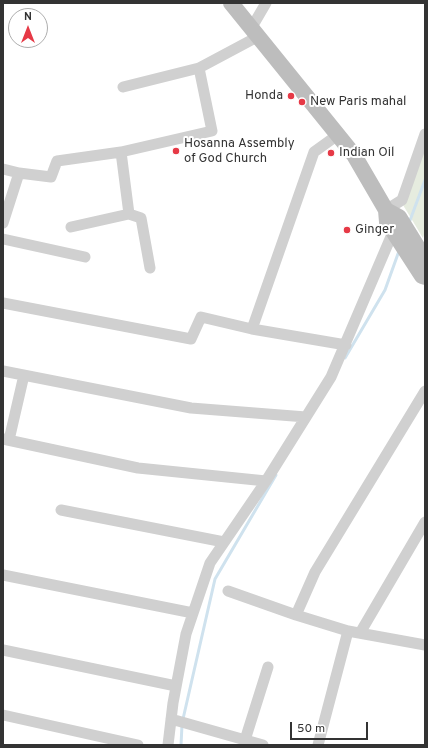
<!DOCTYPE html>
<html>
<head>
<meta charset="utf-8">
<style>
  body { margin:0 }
  #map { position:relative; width:428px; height:748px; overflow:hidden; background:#fff; font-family:Overpass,sans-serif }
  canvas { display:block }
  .frame { position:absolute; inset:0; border:4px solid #333; pointer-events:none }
  .north { position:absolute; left:8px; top:8px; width:40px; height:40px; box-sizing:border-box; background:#fff; border:1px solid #adadad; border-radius:50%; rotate:0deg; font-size:11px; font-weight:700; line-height:16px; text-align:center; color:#333 }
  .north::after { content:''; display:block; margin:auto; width:14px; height:18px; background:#e63946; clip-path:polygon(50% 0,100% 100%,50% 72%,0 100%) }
  .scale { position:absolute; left:290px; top:722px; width:78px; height:18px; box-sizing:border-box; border:2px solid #333; border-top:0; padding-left:5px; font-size:12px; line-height:14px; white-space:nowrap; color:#333; -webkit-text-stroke:3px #fff; paint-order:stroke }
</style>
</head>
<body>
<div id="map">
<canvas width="428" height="748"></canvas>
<div class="frame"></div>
<div class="north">N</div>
<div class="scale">50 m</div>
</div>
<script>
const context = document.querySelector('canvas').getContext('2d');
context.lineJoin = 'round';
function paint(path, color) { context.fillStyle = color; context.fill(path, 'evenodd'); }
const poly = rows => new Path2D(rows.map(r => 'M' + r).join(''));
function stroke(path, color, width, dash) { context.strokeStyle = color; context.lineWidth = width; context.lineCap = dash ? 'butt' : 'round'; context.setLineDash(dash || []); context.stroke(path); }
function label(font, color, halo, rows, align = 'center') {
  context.font = font + ' Overpass,sans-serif'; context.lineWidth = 4; context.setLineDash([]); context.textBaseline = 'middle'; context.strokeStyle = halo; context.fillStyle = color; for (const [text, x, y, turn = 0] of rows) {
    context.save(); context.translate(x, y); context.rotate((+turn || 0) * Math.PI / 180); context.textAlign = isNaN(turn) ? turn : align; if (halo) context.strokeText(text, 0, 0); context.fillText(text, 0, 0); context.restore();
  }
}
const green = poly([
  [425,145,425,232,423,238,403,205]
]);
const stream = poly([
  [409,223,425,180],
  [345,358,385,290,399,251],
  [183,719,215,579,276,475],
  [181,745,182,725]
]);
const street = poly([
  [252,27,266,3],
  [123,87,199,68,259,36],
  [121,152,212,131,199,68],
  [3,169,19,173,3,223],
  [19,173,51,177,57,161,121,152,129,214,141,218,150,268],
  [386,210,402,200,425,134],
  [71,227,129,214],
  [3,239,85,257],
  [3,303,191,339,201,317,252,329,346,345],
  [252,329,314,152,339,134],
  [3,371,191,408,306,417],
  [3,439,138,468,266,481,210,563,186,634,173,703,168,745],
  [9,440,24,375],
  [266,481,331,377,393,232],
  [61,510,224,542],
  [3,575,193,613],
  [228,591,296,615,315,572,425,391],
  [296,615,348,631,425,645],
  [360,633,425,522],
  [3,650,176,686],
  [3,715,138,745],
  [171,719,263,745],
  [245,740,268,667],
  [318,745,348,631]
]);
const secondary = poly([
  [231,3,354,155,386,210,387,222,422,276,425,277],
  [386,210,399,217,425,259]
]);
const markers = [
  [291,96,4,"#e63946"],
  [302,102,4,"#e63946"],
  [176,151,4,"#e63946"],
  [331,153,4,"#e63946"],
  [347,230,4,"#e63946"]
];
const poiNames = [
  ["Honda",283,96,"right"],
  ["New Paris mahal",310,102],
  ["Hosanna Assembly",184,144],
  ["of God Church",184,159],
  ["Indian Oil",339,153],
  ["Ginger",355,230]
];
paint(green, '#e6ecdf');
stroke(stream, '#cfe2ee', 3);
stroke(street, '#d0d0d0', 11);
stroke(secondary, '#bdbdbd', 16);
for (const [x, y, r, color] of markers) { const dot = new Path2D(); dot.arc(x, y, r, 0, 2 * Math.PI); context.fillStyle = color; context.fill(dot); stroke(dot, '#fff', 1.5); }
label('13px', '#333', '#fff', poiNames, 'left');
</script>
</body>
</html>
